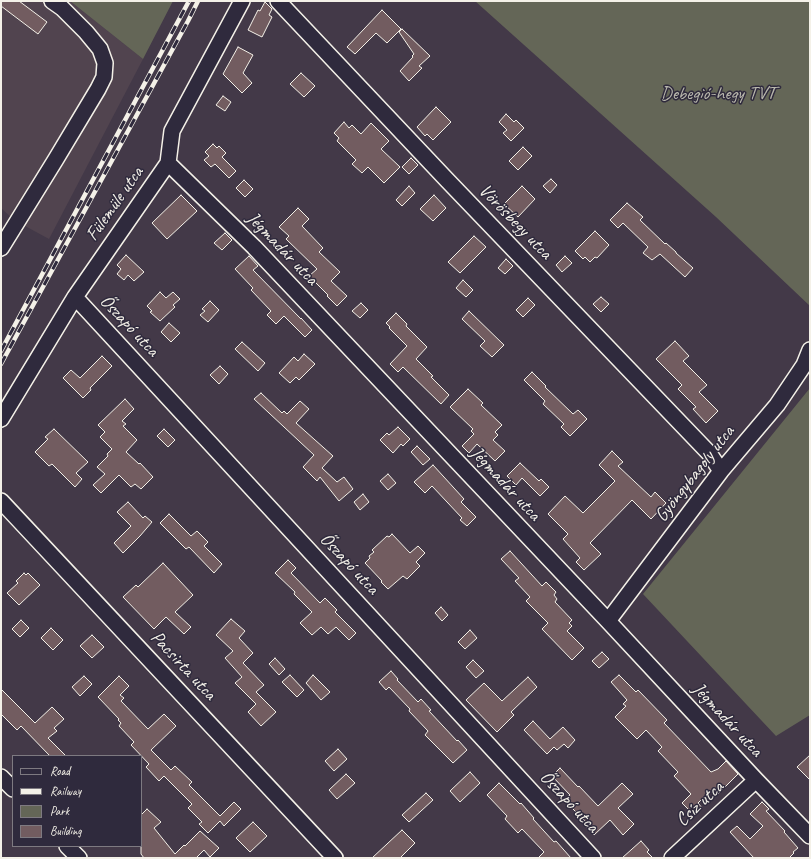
<!DOCTYPE html>
<html>
<head>
<meta charset="utf-8">
<style>
  body { margin:0 }
  #map { position:relative; width:811px; height:859px; overflow:hidden; background:#433948; font-family:Caveat,sans-serif }
  canvas { display:block }
  .frame { position:absolute; inset:0; border:2px solid #f4f1e8; pointer-events:none }
  .legend { position:absolute; left:12px; top:755px; width:130px; height:92px; box-sizing:border-box; background:#2f2a3d; border:1px solid #7e7a81; margin:0; padding:5px 7px; list-style:none; font-size:12px; color:#f4f1e8 }
  .legend li { display:flex; align-items:center; gap:8px; height:20px }
  .legend b { width:20px; border:1px solid #7e7a81 }
</style>
</head>
<body>
<div id="map">
<canvas width="811" height="859"></canvas>
<div class="frame"></div>
<ul class="legend">
<li><b style="height:5px;background:#2f2a3d"></b>Road</li>
<li><b style="height:5px;background:#f4f1e8"></b>Railway</li>
<li><b style="height:11px;background:#646657"></b>Park</li>
<li><b style="height:11px;background:#725c60"></b>Building</li>
</ul>
</div>
<script>
const context = document.querySelector('canvas').getContext('2d');
context.lineJoin = 'round';
function paint(path, color) { context.fillStyle = color; context.fill(path, 'evenodd'); }
const poly = rows => new Path2D(rows.map(r => 'M' + r).join(''));
function stroke(path, color, width, dash) { context.strokeStyle = color; context.lineWidth = width; context.lineCap = dash ? 'butt' : 'round'; context.setLineDash(dash || []); context.stroke(path); }
function label(font, color, halo, rows, align = 'center') {
  context.font = font + ' Caveat,sans-serif'; context.lineWidth = 3; context.setLineDash([]); context.textBaseline = 'middle'; context.strokeStyle = halo; context.fillStyle = color; for (const [text, x, y, turn = 0] of rows) {
    context.save(); context.translate(x, y); context.rotate((+turn || 0) * Math.PI / 180); context.textAlign = isNaN(turn) ? turn : align; if (halo) context.strokeText(text, 0, 0); context.fillText(text, 0, 0); context.restore();
  }
}
const built = poly([
  [1,1,70,1,143,59,49,239,14,220,1,208]
]);
const green = poly([
  [70,1,173,1,143,59],
  [475,1,810,1,810,306,716,217],
  [810,388,810,715,776,736,643,594]
]);
const building = poly([
  [1,1,19,1,47,22,38,34,1,6,1,1],
  [265,2,272,9,269,15,272,17,262,37,248,30,258,10,260,11,265,2],
  [382,10,401,29,387,43,376,33,355,54,347,47,382,10],
  [402,29,430,56,419,66,422,68,409,81,400,71,413,57,412,56,414,54,399,32,402,29],
  [238,47,253,55,243,73,252,83,242,93,223,74,238,47],
  [301,73,315,86,304,97,290,84,301,73],
  [223,96,231,102,225,111,216,105,223,96],
  [436,107,451,122,433,140,427,134,425,136,417,127,436,107],
  [506,114,514,122,516,120,524,128,511,141,503,133,507,130,499,122,506,114],
  [344,122,349,128,352,125,361,134,371,123,389,141,381,149,400,167,384,183,368,167,362,173,352,164,356,160,337,141,339,138,334,133,344,122],
  [213,144,217,148,219,146,226,153,222,157,236,171,229,178,215,164,211,167,204,160,209,156,205,152,213,144],
  [523,147,532,156,518,170,509,161,523,147],
  [411,158,418,165,409,174,402,167,411,158],
  [551,179,557,185,550,193,543,186,551,179],
  [244,180,253,189,245,197,236,188,244,180],
  [409,186,415,193,402,206,396,200,409,186],
  [522,186,535,199,518,217,504,204,522,186],
  [181,195,197,211,167,239,152,223,181,195],
  [434,195,446,208,433,221,420,209,434,195],
  [627,203,643,217,640,220,665,244,666,243,676,252,676,253,693,268,685,277,660,254,652,260,643,253,648,247,623,223,618,228,610,220,627,203],
  [298,208,309,219,302,226,323,248,319,252,340,272,331,281,347,296,337,306,327,296,328,295,309,276,317,269,286,239,289,236,279,227,298,208],
  [595,231,609,245,597,258,595,257,590,262,585,257,583,259,575,251,595,231],
  [225,233,232,240,222,250,214,243,225,233],
  [474,236,486,247,460,273,448,262,474,236],
  [126,255,144,272,134,281,128,275,124,280,117,274,121,269,117,265,126,255],
  [249,256,258,266,253,270,301,319,301,318,312,330,305,337,284,316,276,324,267,315,271,311,251,290,253,288,235,269,249,256],
  [565,256,572,263,562,272,556,265,565,256],
  [506,259,513,266,505,274,498,268,506,259],
  [463,280,473,290,466,297,456,288,463,280],
  [160,292,166,298,173,292,180,299,173,305,175,307,160,321,150,312,152,311,147,306,160,292],
  [601,297,609,304,601,312,593,304,601,297],
  [528,298,535,305,523,317,516,310,528,298],
  [210,301,219,310,208,322,200,315,205,311,202,309,210,301],
  [361,303,368,310,360,318,352,311,361,303],
  [469,311,504,345,492,357,480,346,485,341,462,319,469,311],
  [396,313,407,324,406,326,427,347,416,359,433,376,431,377,449,395,441,404,403,367,398,372,390,364,407,346,389,328,390,327,386,323,396,313],
  [169,323,180,333,171,342,161,332,169,323],
  [675,341,689,356,683,361,707,385,699,392,718,411,706,423,693,409,696,407,678,389,682,385,656,359,675,341],
  [242,342,265,363,258,371,235,349,242,342],
  [304,354,315,364,299,380,296,377,290,383,279,373,294,357,298,361,304,354],
  [102,356,112,366,90,388,91,390,83,398,63,378,71,370,80,378,102,356],
  [220,366,228,374,219,384,210,375,220,366],
  [532,372,546,386,545,387,573,414,578,410,587,419,570,436,561,427,564,424,543,404,545,401,524,380,532,372],
  [468,389,483,403,481,405,502,425,495,432,498,435,493,440,505,451,495,461,477,444,469,453,462,446,474,434,471,431,473,429,450,407,468,389],
  [261,393,282,413,284,411,287,414,300,401,309,409,296,423,333,456,322,468,337,482,344,477,353,489,339,501,320,477,317,481,303,467,314,455,254,399,261,393],
  [125,399,134,409,122,421,126,424,123,426,137,440,126,452,139,464,140,463,153,477,141,489,135,484,131,487,119,475,101,493,93,485,105,474,97,467,108,456,107,454,112,449,100,437,105,432,98,425,125,399],
  [398,427,410,439,403,446,401,444,393,453,380,440,387,433,389,435,398,427],
  [54,429,88,462,76,473,82,479,75,487,52,464,49,466,35,452,48,439,45,437,54,429],
  [164,429,175,440,168,447,157,436,164,429],
  [417,446,430,459,423,465,411,452,417,446],
  [612,451,623,462,618,466,651,497,655,492,666,503,651,519,632,500,590,543,601,554,584,570,576,562,580,558,563,539,568,534,548,514,565,496,583,513,615,481,599,465,612,451],
  [520,463,539,481,541,479,549,487,540,496,522,478,516,485,507,476,520,463],
  [433,465,464,499,461,502,476,517,467,526,460,520,462,518,432,486,425,493,414,482,433,465],
  [388,474,396,483,388,490,380,481,388,474],
  [363,494,369,502,360,510,354,502,363,494],
  [128,502,143,518,145,516,152,522,140,536,123,553,114,543,131,526,117,512,128,502],
  [169,514,191,536,197,531,208,542,204,546,222,564,214,573,189,547,186,549,160,523,169,514],
  [392,534,410,553,418,546,425,553,416,562,420,566,407,579,403,576,388,589,381,582,382,581,365,563,370,558,369,556,374,552,372,550,387,536,389,537,392,534],
  [510,551,542,586,546,582,556,592,554,595,557,599,555,602,572,620,569,623,572,626,567,631,584,648,572,660,542,629,548,623,526,601,530,597,515,581,519,578,501,559,510,551],
  [288,560,296,568,291,573,320,603,325,598,337,610,335,612,356,633,349,640,336,627,328,634,321,627,312,635,300,623,312,612,294,594,295,592,275,573,288,560],
  [163,563,193,595,175,612,191,627,184,634,166,617,154,629,123,597,136,585,138,587,163,563],
  [24,573,26,575,28,573,40,585,19,605,7,593,18,583,16,581,24,573],
  [441,607,448,615,442,621,435,613,441,607],
  [231,619,245,631,239,638,253,653,243,663,264,685,256,692,276,712,261,726,248,712,256,704,235,683,242,677,225,658,233,651,216,635,231,619],
  [21,620,29,628,20,637,12,629,21,620],
  [51,628,63,640,53,650,41,638,51,628],
  [470,630,477,638,465,649,458,642,470,630],
  [92,635,104,647,92,658,80,646,92,635],
  [602,652,609,659,599,668,592,661,602,652],
  [275,658,285,669,279,675,269,664,275,658],
  [473,660,484,671,476,678,466,667,473,660],
  [391,671,398,679,397,680,418,702,421,699,431,710,429,711,457,741,458,740,467,750,453,763,425,735,428,731,409,711,410,709,389,687,386,690,379,682,391,671],
  [290,675,304,690,297,697,282,682,290,675],
  [313,675,330,692,321,700,306,683,313,675],
  [619,675,636,692,638,690,667,720,664,723,711,772,718,769,726,761,738,774,716,796,710,791,698,803,702,808,694,815,682,803,691,794,674,776,678,772,658,751,662,747,646,730,637,739,615,717,626,706,623,704,627,700,611,682,619,675],
  [84,676,92,684,80,696,72,687,84,676],
  [119,676,129,686,120,695,124,698,121,701,148,729,164,714,176,726,151,750,171,770,175,766,192,782,189,785,220,816,234,802,241,809,224,826,220,821,208,833,199,824,202,822,188,808,192,804,164,776,159,781,146,767,149,764,131,745,134,742,119,726,121,723,118,720,119,719,98,697,119,676],
  [528,677,537,687,511,712,514,715,497,732,466,700,484,683,502,701,528,677],
  [1,689,35,723,52,707,64,719,54,728,57,731,48,738,66,756,50,756,21,726,17,730,1,714,1,689],
  [533,721,550,739,563,727,575,740,568,748,564,744,557,750,554,747,547,754,524,730,533,721],
  [338,749,347,759,334,771,325,761,338,749],
  [810,755,810,780,797,767,810,755],
  [560,768,578,787,579,786,598,806,622,783,633,794,618,808,634,824,623,835,610,820,594,835,583,823,585,821,564,800,570,795,552,776,560,768],
  [470,772,480,783,460,802,450,791,470,772],
  [346,774,355,783,337,799,329,790,346,774],
  [499,783,520,804,521,803,534,818,533,819,554,842,556,841,571,858,538,858,544,852,522,829,518,833,505,819,507,816,487,795,499,783],
  [426,793,433,800,409,822,402,815,426,793],
  [762,802,769,809,766,811,785,831,784,832,798,848,793,852,794,853,789,858,754,858,730,832,737,826,750,839,763,826,750,814,762,802],
  [147,809,161,822,154,828,175,854,184,845,185,846,200,831,219,848,210,857,204,850,196,858,144,858,141,854,141,815,147,809],
  [253,822,267,836,250,852,236,838,253,822],
  [402,830,415,843,400,858,372,858,402,830],
  [641,841,649,850,647,852,653,858,622,858,641,841]
]);
const minor = poly([
  [278,1,447,180,709,453,721,471],
  [168,163,254,247,608,621,756,780,810,836],
  [1,248,56,159,98,89,104,77,105,63,100,49,86,32,62,8,52,1],
  [75,297,593,858],
  [1,419,75,297,168,163,172,131,242,1],
  [1,501,335,858],
  [608,621,721,471,777,405,804,365,810,350],
  [1,777,13,789],
  [67,846,79,858],
  [672,858,756,780]
]);
const rail = poly([
  [1,351,189,1],
  [1,364,188,21,198,1]
]);
const parkNames = [
  ["Debegió-hegy TVT",718,94]
];
const streetNames = [
  ["Fülemüle utca",115,204,-55],
  ["Vörösbegy utca",515,222,46],
  ["Jégmadár utca",282,249,46],
  ["Őszapó utca",129,326,47],
  ["Gyöngybagoly utca",695,474,-52],
  ["Jégmadár utca",505,484,47],
  ["Őszapó utca",349,564,47],
  ["Pacsirta utca",183,666,47],
  ["Jégmadár utca",727,720,47],
  ["Őszapó utca",569,802,47],
  ["Csíz utca",700,804,-43]
];
paint(built, '#51444f');
paint(green, '#646657');
paint(building, '#725c60');
stroke(building, '#f4f1e8', 1);
stroke(minor, '#f4f1e8', 18);
stroke(minor, '#2f2a3d', 15);
stroke(rail, '#f4f1e8', 4.5);
stroke(rail, '#2f2a3d', 3, [9]);
label('19px', '#bab9ae', '#2f2a3d', parkNames);
label('19px', '#f4f1e8', '#2f2a3d', streetNames);
</script>
</body>
</html>
